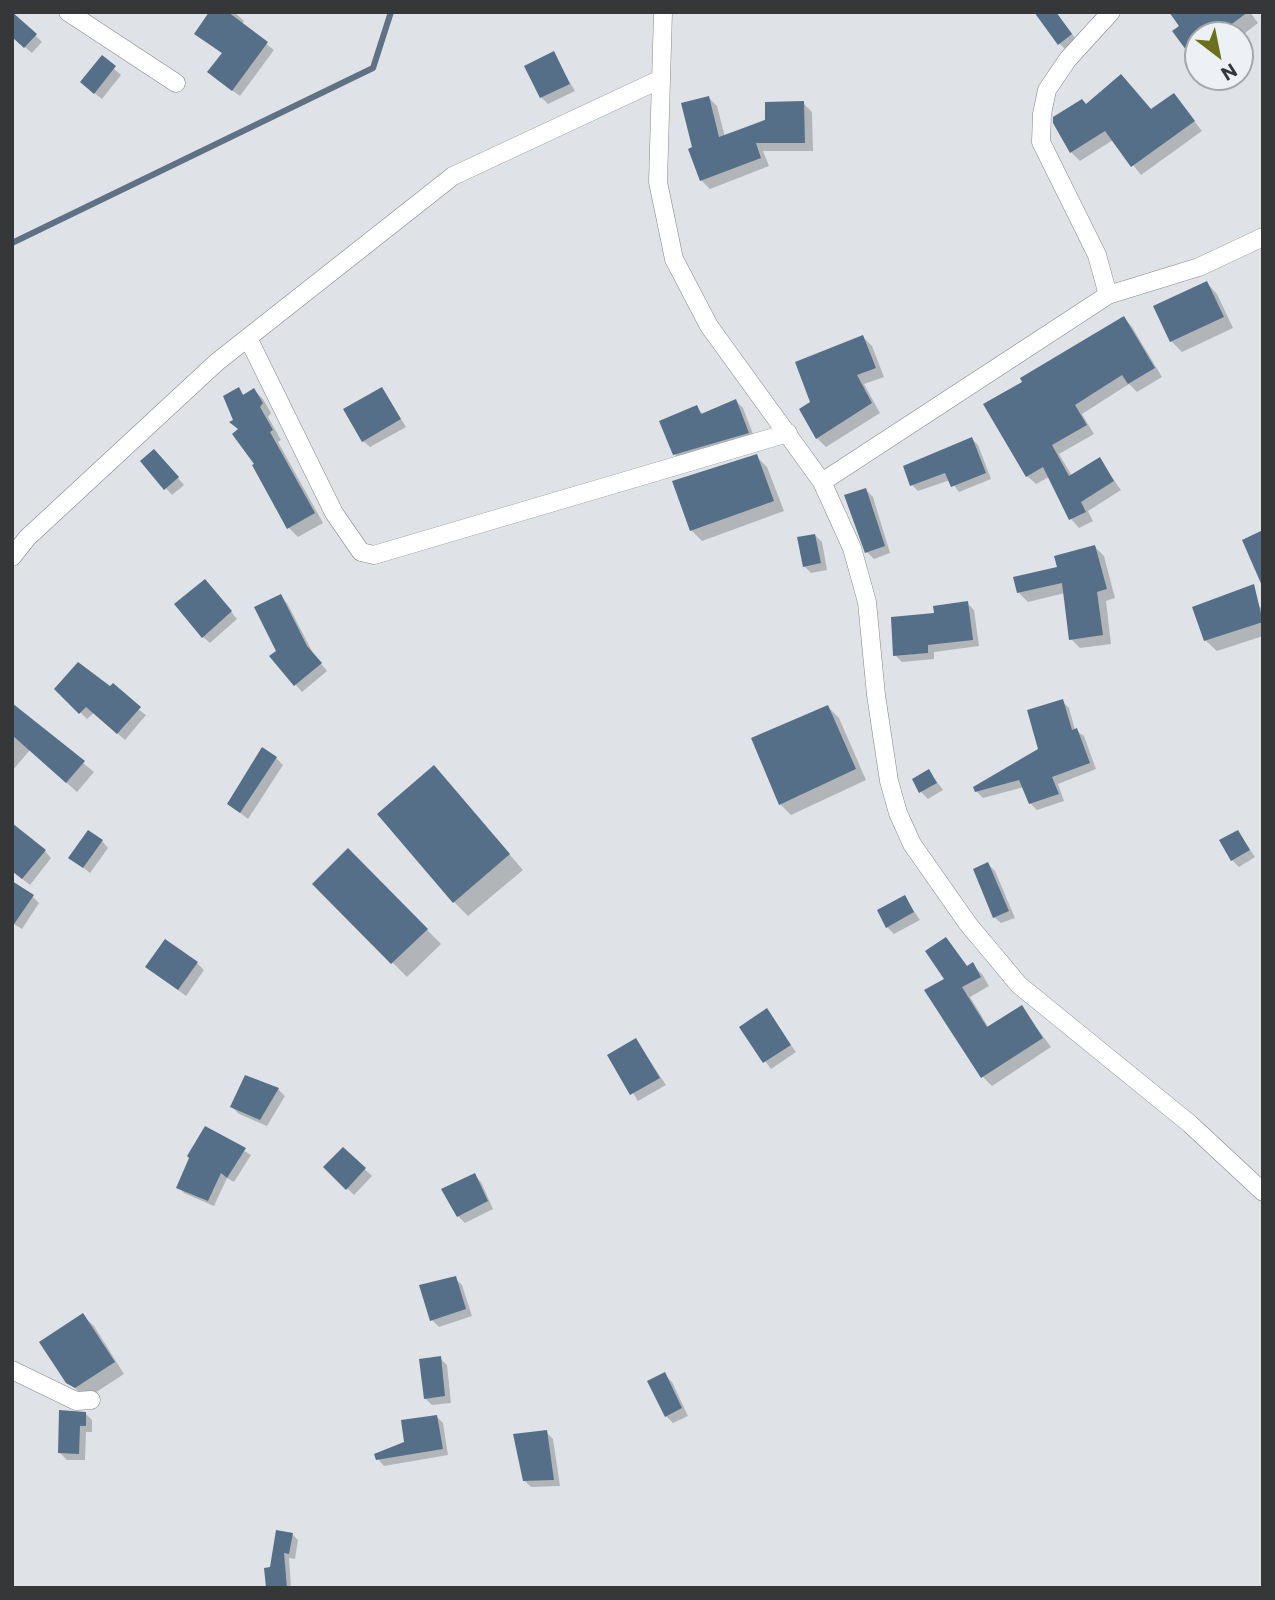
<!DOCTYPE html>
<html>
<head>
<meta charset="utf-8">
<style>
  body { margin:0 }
  #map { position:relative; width:1275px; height:1600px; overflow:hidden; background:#dfe3e7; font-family:Commissioner,sans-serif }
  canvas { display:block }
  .frame { position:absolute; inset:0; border:14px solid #363739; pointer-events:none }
  .north { position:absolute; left:1184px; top:21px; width:70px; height:70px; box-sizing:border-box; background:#edf0f4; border:2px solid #a4a6a9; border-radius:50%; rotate:148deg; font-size:19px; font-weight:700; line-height:28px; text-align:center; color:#363739 }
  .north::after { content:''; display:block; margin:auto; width:24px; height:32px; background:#69721b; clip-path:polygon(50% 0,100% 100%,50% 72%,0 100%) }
</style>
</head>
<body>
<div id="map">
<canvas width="1275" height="1600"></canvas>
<div class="frame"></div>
<div class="north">N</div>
</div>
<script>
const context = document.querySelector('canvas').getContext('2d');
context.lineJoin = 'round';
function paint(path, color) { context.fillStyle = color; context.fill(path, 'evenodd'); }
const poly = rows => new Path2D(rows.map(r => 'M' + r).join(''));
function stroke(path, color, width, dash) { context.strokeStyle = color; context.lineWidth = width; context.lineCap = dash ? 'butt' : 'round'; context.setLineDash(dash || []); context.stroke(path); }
const shadow = poly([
  [12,12,42,42,32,53,12,36],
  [211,12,234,12,244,21,242,25,274,50,240,96,216,79,223,54,196,34],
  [1056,12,1078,42,1066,50,1059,43],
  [1171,12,1250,12,1258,23,1240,37,1198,35,1198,61],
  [553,54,575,91,548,104,541,97],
  [102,58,121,75,102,99,89,89],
  [1174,95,1202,131,1141,175,1113,140,1080,161,1071,152,1087,106,1152,111],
  [709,98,717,106,725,137,803,103,812,112,813,151,763,151,769,166,710,189,701,180,694,148],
  [1207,283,1217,294,1233,328,1182,352,1171,341],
  [1124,318,1132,327,1162,377,1137,392,1129,384,1082,414,1094,434,1059,454,1072,476,1099,459,1121,490,1088,511,1093,521,1079,528,1071,519,1049,477,1036,484,1027,476,1025,383],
  [863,337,872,346,884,377,864,384,880,413,826,447,817,438,813,403],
  [238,389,245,396,254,390,263,399,271,413,268,417,281,440,278,442,323,523,298,537,289,528,235,421],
  [382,389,406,427,370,447,363,441],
  [736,401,743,408,755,439,681,461,674,454,696,407,704,415],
  [972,439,978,445,991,479,959,492,950,480,918,491,912,485],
  [756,456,767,467,784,511,702,541,691,530],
  [161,458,184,485,172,495,142,462],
  [866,490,873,497,890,553,874,559,867,552],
  [815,535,822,542,827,570,811,573,804,566],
  [1095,547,1104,556,1115,598,1106,601,1111,644,1080,648,1071,639,1065,593,1028,602,1019,593,1016,578,1059,568],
  [212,588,237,619,210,643,203,637],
  [280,596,287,603,314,655,327,671,302,692,271,656,278,651],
  [967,603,974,610,979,646,934,652,934,659,902,662,895,655,936,615],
  [1258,605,1263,610,1263,636,1217,651,1206,641,1200,623],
  [110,688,146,715,125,740,94,713,87,719,57,689],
  [1062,701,1069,708,1075,730,1084,736,1096,769,1058,784,1064,801,1037,810,1030,803,1024,787,983,798,976,791,1040,750],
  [12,704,94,772,77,792,30,750,12,771],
  [828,707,839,718,866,780,791,815,780,804],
  [276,758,283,765,248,819,229,804],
  [434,767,523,870,468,916,454,902],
  [929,771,943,790,928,799,921,792],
  [1238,832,1255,857,1239,867,1232,860],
  [102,841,108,848,90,873,71,858],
  [348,850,441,944,407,977,314,884],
  [45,851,51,858,30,885,12,871],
  [988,864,995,871,1015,918,1001,923,994,917],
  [32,896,39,903,22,929,12,923],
  [905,898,920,920,894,934,887,927],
  [946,939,968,967,972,965,982,974,989,986,970,997,989,1028,1021,1007,1051,1047,992,1086,983,1077,947,979],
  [197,963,204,970,186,996,147,967],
  [766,1011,796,1052,771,1069,741,1028],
  [636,1040,666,1085,638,1101,609,1056],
  [278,1089,285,1096,267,1126,239,1114,232,1107],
  [206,1128,251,1155,234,1182,227,1178,214,1206,184,1193,178,1187],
  [343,1149,372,1176,354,1195,325,1167],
  [474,1175,481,1182,493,1209,465,1223,458,1216],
  [455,1278,462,1285,472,1316,439,1327,432,1320],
  [83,1316,94,1326,124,1374,87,1398,67,1382],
  [440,1358,447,1365,451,1403,432,1405,425,1398],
  [665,1375,672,1382,688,1416,673,1423,666,1416],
  [85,1413,92,1420,92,1432,86,1432,85,1460,67,1460,60,1453],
  [437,1417,443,1423,448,1455,384,1466,378,1459,406,1443],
  [546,1432,553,1439,560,1486,531,1487,524,1480],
  [292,1534,298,1540,295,1559,289,1558,291,1588,268,1588,272,1569]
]);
const stream = poly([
  [12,243,373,68,391,12]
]);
const building = poly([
  [12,12,37,34,24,48,12,37],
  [209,12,228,12,268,42,232,91,207,72,222,53,194,34],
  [1034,12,1056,12,1072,34,1058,45],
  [1169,12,1248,12,1217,35,1198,35,1198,66,1172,31,1179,26],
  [554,51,570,84,540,98,524,66],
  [102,55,116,66,94,94,80,82],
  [1121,74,1151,109,1174,93,1195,121,1131,167,1105,131,1070,153,1053,123,1053,117,1082,99,1086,104],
  [709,96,719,137,765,120,765,102,804,101,805,143,756,143,761,158,700,181,688,149,692,147,681,103],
  [1207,281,1224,317,1170,342,1153,306],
  [1124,316,1155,368,1128,384,1122,375,1075,405,1087,425,1052,445,1069,476,1100,457,1114,481,1081,502,1086,512,1069,520,1043,467,1026,477,983,404,1022,382,1020,378],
  [863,335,876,368,857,375,872,403,816,439,799,409,810,402,795,362],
  [239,387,243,395,254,388,263,403,260,407,273,430,270,432,315,513,287,529,252,465,254,464,232,434,238,429,229,422,233,420,223,396],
  [382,387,401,419,362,442,343,409],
  [736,399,749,433,673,455,659,421,697,405,701,414],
  [972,437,986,473,951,487,945,473,910,486,903,466],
  [154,449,179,477,164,490,140,461],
  [757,454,774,501,690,531,672,481],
  [866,488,885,546,865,553,844,495],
  [1263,530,1263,588,1242,540],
  [815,534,821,563,803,567,797,537],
  [1095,545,1107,589,1097,592,1103,635,1069,640,1062,583,1017,593,1013,577,1057,567,1054,556],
  [205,579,232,611,202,638,174,604],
  [1254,584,1263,622,1204,641,1192,607],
  [281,594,307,646,322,663,294,686,269,656,276,651,254,607],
  [968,601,973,640,928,645,928,653,893,656,891,617,934,613,933,606],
  [78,662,110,686,113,683,141,707,117,734,86,707,79,714,54,689],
  [1063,699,1072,730,1077,728,1090,763,1052,777,1059,794,1029,804,1019,780,975,792,973,787,1038,749,1027,710],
  [12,703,85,761,66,783,12,735],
  [828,705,856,769,779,805,751,738],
  [262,747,277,757,240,813,227,804],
  [434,765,510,854,453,903,377,814],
  [929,769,937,783,919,793,912,779],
  [12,823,46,850,22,879,12,871],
  [88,830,103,840,83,868,68,858],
  [1238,830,1250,850,1231,861,1219,840],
  [348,848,428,929,391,964,312,884],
  [988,862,1009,911,993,918,973,869],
  [12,881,34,895,12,927],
  [905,895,914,912,886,928,877,910],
  [946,937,967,966,973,962,981,977,962,987,987,1027,1022,1005,1043,1038,981,1078,924,990,944,979,925,951],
  [165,939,198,962,178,990,145,967],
  [767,1008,791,1045,763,1063,739,1027],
  [636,1038,660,1078,630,1095,607,1055],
  [245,1075,279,1088,260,1120,230,1107],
  [205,1126,246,1148,227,1178,221,1173,208,1201,176,1188,189,1158,187,1156],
  [343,1147,366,1168,346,1190,323,1167],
  [475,1173,488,1201,457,1217,441,1189],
  [456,1276,466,1309,430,1321,419,1285],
  [83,1313,115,1362,75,1388,66,1383,39,1342],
  [441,1356,445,1396,424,1399,419,1359],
  [665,1372,682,1408,665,1417,647,1381],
  [59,1410,86,1412,86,1426,80,1426,79,1454,58,1453],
  [437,1415,443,1449,376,1460,374,1454,404,1442,401,1420],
  [547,1430,554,1480,523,1481,513,1434],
  [276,1530,293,1533,289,1554,284,1553,287,1588,266,1588,264,1568,270,1567]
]);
const minor = poly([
  [68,12,176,83],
  [663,12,658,182,674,259,709,326,822,482,852,548,867,602,876,695,889,781,898,813,912,844,968,924,1019,985,1190,1124,1263,1192],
  [1108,295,1199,267,1263,237],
  [248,338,334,513,361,552,374,555,788,433],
  [822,482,1108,295,1097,255,1041,142,1042,114,1047,90,1068,59,1111,12],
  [12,557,27,538,217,362,453,176,661,79],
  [12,1370,76,1401,91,1400]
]);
paint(shadow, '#0003');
stroke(stream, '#5f7285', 6);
paint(building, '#556f88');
stroke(minor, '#84878a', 19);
stroke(minor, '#fff', 18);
</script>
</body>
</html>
